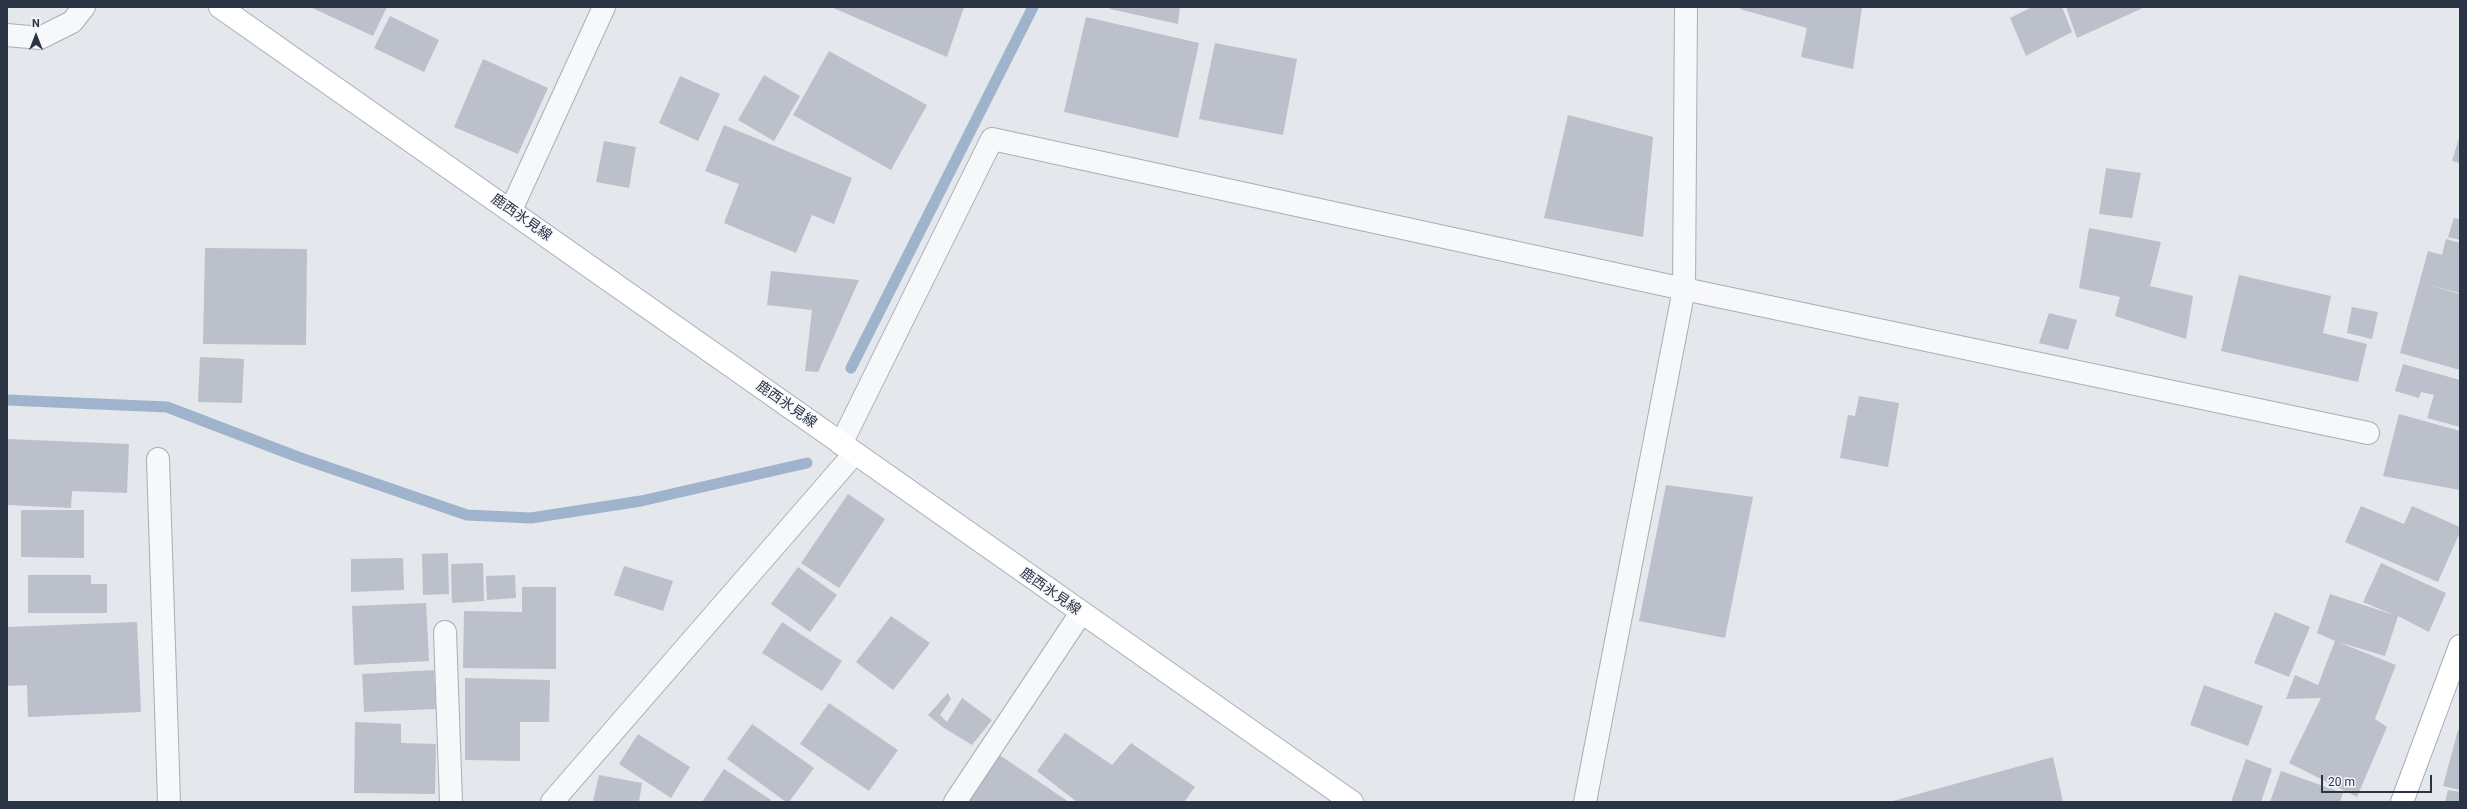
<!DOCTYPE html>
<html>
<head>
<meta charset="utf-8">
<style>
  body { margin:0 }
  #map { position:relative; width:2467px; height:809px; overflow:hidden; background:#e4e7ec; font-family:Roboto,sans-serif }
  canvas { display:block }
  .frame { position:absolute; inset:0; border:8px solid #2b3445; pointer-events:none }
  .north { position:absolute; left:16px; top:16px; width:40px; height:40px; -webkit-text-stroke:3px #f4f6f9; paint-order:stroke; rotate:0deg; font-size:11px; font-weight:700; line-height:16px; text-align:center; color:#2b3445 }
  .north::after { content:''; display:block; margin:auto; width:14px; height:18px; background:#2b3445; clip-path:polygon(50% 0,100% 100%,50% 72%,0 100%) }
  .scale { position:absolute; left:2321px; top:775px; width:111px; height:18px; box-sizing:border-box; border:2px solid #2b3445; border-top:0; padding-left:5px; font-size:12px; line-height:14px; white-space:nowrap; color:#2b3445; -webkit-text-stroke:3px #f4f6f9; paint-order:stroke }
</style>
</head>
<body>
<div id="map">
<canvas width="2467" height="809"></canvas>
<div class="frame"></div>
<div class="north">N</div>
<div class="scale">20 m</div>
</div>
<script>
const context = document.querySelector('canvas').getContext('2d');
context.lineJoin = 'round';
const poly = rows => new Path2D(rows.map(r => 'M' + r).join(''));
function stroke(path, color, width, dash) { context.strokeStyle = color; context.lineWidth = width; context.lineCap = dash ? 'butt' : 'round'; context.setLineDash(dash || []); context.stroke(path); }
function paint(path, color) { context.fillStyle = color; context.fill(path, 'evenodd'); }
function label(font, color, halo, rows, align = 'center') {
  context.font = font + ' Roboto,"Noto Sans JP",sans-serif'; context.lineWidth = 3; context.setLineDash([]); context.textBaseline = 'middle'; context.strokeStyle = halo; context.fillStyle = color; for (const [text, x, y, turn = 0] of rows) {
    context.save(); context.translate(x, y); context.rotate((+turn || 0) * Math.PI / 180); context.textAlign = isNaN(turn) ? turn : align; if (halo) context.strokeText(text, 0, 0); context.fillText(text, 0, 0); context.restore();
  }
}
const stream = poly([
  [851,368,1033,7],
  [7,400,167,407,298,457,467,515,531,518,641,501,807,463]
]);
const building = poly([
  [310,7,387,7,373,36],
  [831,7,964,7,947,57],
  [1110,7,1180,7,1178,24,1110,9],
  [1741,7,1862,7,1853,69,1801,57,1807,28,1740,9],
  [2032,7,2062,7,2072,32,2026,56,2010,18],
  [2066,7,2145,7,2077,38],
  [390,16,439,40,424,72,374,48],
  [1086,17,1199,43,1178,138,1064,112],
  [1215,43,1297,59,1283,135,1199,119],
  [829,51,927,105,891,170,793,115],
  [483,59,548,88,518,154,454,127],
  [764,75,800,96,774,141,738,120],
  [680,76,720,94,698,141,659,123],
  [1568,115,1653,137,1643,237,1544,218],
  [724,125,852,178,834,224,812,215,796,253,724,223,739,184,705,171],
  [2460,135,2460,163,2452,161],
  [604,141,636,147,629,188,596,182],
  [2106,168,2141,173,2132,218,2099,214],
  [2454,218,2460,219,2460,240,2448,237],
  [2089,228,2161,242,2150,286,2193,296,2186,339,2115,316,2120,297,2079,288],
  [2446,239,2460,243,2460,293,2425,284,2460,294,2460,370,2400,353,2428,251,2442,255],
  [205,248,307,249,306,345,203,344],
  [771,271,859,280,818,372,805,371,812,310,767,305],
  [2239,275,2331,296,2323,333,2367,344,2358,382,2221,351],
  [2352,307,2378,312,2372,339,2347,333],
  [2049,313,2077,320,2068,350,2039,343],
  [200,357,244,359,242,403,198,402],
  [2403,364,2460,380,2460,427,2427,418,2434,395,2421,392,2419,398,2395,391],
  [1859,396,1899,403,1888,467,1840,458,1848,415,1855,416],
  [2399,414,2460,431,2460,490,2383,476],
  [7,439,129,444,127,493,72,491,71,508,7,505],
  [1666,485,1753,497,1725,638,1639,621],
  [848,494,885,519,839,588,801,563],
  [2361,506,2404,524,2412,506,2460,527,2460,532,2438,582,2345,542],
  [21,510,84,510,84,558,21,557],
  [448,553,449,594,423,595,422,554],
  [403,558,404,590,351,592,351,559],
  [483,563,484,601,452,603,451,564],
  [2381,563,2446,593,2429,632,2398,616,2385,656,2338,642,2396,665,2375,719,2387,727,2357,797,2289,763,2321,698,2286,699,2295,675,2318,685,2335,641,2317,633,2330,594,2394,615,2363,602],
  [624,566,673,581,663,611,614,595],
  [798,567,837,595,810,632,771,604],
  [28,575,91,575,91,584,107,584,107,613,28,613],
  [515,575,516,598,487,600,486,576],
  [522,587,556,587,556,669,463,668,464,611,522,612],
  [426,603,429,661,354,665,352,606],
  [2275,612,2310,627,2289,677,2254,663],
  [891,616,930,643,893,690,856,662],
  [137,622,141,712,28,717,27,685,7,686,7,627],
  [782,622,842,661,822,691,762,653],
  [434,670,436,709,364,712,362,674],
  [465,678,550,680,549,722,520,722,520,761,465,760],
  [2204,685,2263,706,2248,746,2190,725],
  [948,693,951,699,940,715,947,722,962,698,992,720,972,745,944,728,928,715],
  [829,703,898,750,869,791,800,744],
  [355,722,401,724,401,743,436,744,435,794,354,793],
  [752,724,814,768,789,802,786,802,727,759],
  [2458,730,2460,731,2460,790,2443,786],
  [1065,733,1112,765,1131,743,1195,787,1184,802,1077,802,1037,771],
  [638,734,690,767,671,798,619,764],
  [998,754,1069,802,966,802],
  [2053,757,2063,802,1889,802],
  [2246,759,2272,769,2261,802,2231,802],
  [724,769,771,800,770,802,702,802],
  [2281,771,2343,793,2340,802,2270,802],
  [599,775,642,783,639,802,593,801],
  [2448,790,2460,792,2460,802,2445,802]
]);
const minor = poly([
  [7,35,40,38,72,22,84,7],
  [511,210,604,7],
  [841,444,992,139,1684,289,2368,433],
  [158,459,169,802],
  [445,632,451,802],
  [552,802,854,454],
  [955,802,1081,613],
  [1585,802,1684,289,1686,7]
]);
const secondary = poly([
  [220,7,1352,802],
  [2402,802,2460,646]
]);
const streetNames = [
  ["鹿西氷見線",521,218,35],
  ["鹿西氷見線",786,405,35],
  ["鹿西氷見線",1050,592,35]
];
stroke(stream, '#9fb4cc', 11);
paint(building, '#bbc0ca');
stroke(minor, '#a9aeb7', 24);
stroke(secondary, '#a9aeb7', 24);
stroke(minor, '#f7f8fa', 22);
stroke(secondary, '#fff', 22);
label('14px', '#2b3445', '#f4f6f9', streetNames);
</script>
</body>
</html>
